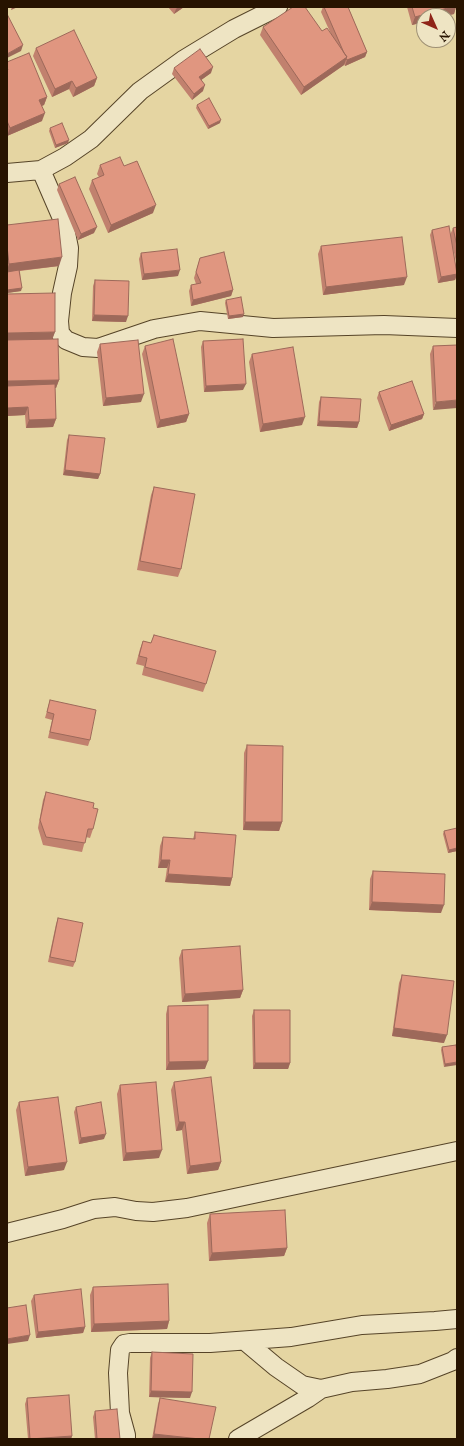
<!DOCTYPE html>
<html>
<head>
<meta charset="utf-8">
<style>
  body { margin:0 }
  #map { position:relative; width:464px; height:1446px; overflow:hidden; background:#e5d5a2; font-family:"IM FELL English",serif }
  canvas { display:block }
  .frame { position:absolute; inset:0; border:8px solid #271300; pointer-events:none }
  .north { position:absolute; left:416px; top:8px; width:40px; height:40px; box-sizing:border-box; background:#eee4c3; border:1px solid #9e9075; border-radius:50%; rotate:135deg; font-size:11px; font-weight:700; line-height:16px; text-align:center; color:#271300 }
  .north::after { content:''; display:block; margin:auto; width:14px; height:18px; background:#8f2418; clip-path:polygon(50% 0,100% 100%,50% 72%,0 100%) }
</style>
</head>
<body>
<div id="map">
<canvas width="464" height="1446"></canvas>
<div class="frame"></div>
<div class="north">N</div>
</div>
<script>
const context = document.querySelector('canvas').getContext('2d');
context.lineJoin = 'round';
const poly = rows => new Path2D(rows.map(r => 'M' + r).join(''));
function stroke(path, color, width, dash) { context.strokeStyle = color; context.lineWidth = width; context.lineCap = dash ? 'butt' : 'round'; context.setLineDash(dash || []); context.stroke(path); }
function paint(path, color) { context.fillStyle = color; context.fill(path, 'evenodd'); }
const minor = poly([
  [41,170,64,223,69,248,68,266,62,293,59,321,60,333,66,340,83,347,98,348,154,329,200,321,273,328,384,325,457,328],
  [7,173,41,170,65,157,91,139,140,91,183,60,234,29,278,7],
  [7,1233,63,1219,94,1209,115,1207,136,1211,153,1212,187,1208,457,1151],
  [245,1341,276,1367,302,1385,321,1389],
  [126,1439,126,1435,120,1413,118,1373,120,1350,124,1344,130,1343,210,1343,291,1337,362,1325,435,1321,457,1319],
  [238,1439,308,1398,321,1389,352,1382,387,1379,420,1374,453,1361,457,1358]
]);
const wall = poly([
  [168,7,184,7,174,14],
  [323,7,348,7,367,52,365,57,345,66,344,64,344,65,301,95,260,35,263,27,322,31,331,34,321,12],
  [407,7,456,7,454,14,445,16,424,16,424,22,412,25],
  [36,48,97,78,94,86,73,97,69,89,52,97,33,56],
  [7,62,47,97,44,105,42,106,42,121,7,136],
  [174,68,211,73,201,80,203,91,192,100,172,74],
  [197,105,220,123,208,129,196,108],
  [50,128,68,143,55,148,49,131],
  [100,165,124,166,153,213,108,233,89,189,92,180,99,177,97,174],
  [59,184,94,233,78,240,57,190],
  [7,225,59,266,20,271,21,291,7,293],
  [457,227,457,266,453,248,457,275,455,280,438,283,430,235,432,230,450,235,453,228],
  [321,246,404,285,323,295,318,254],
  [141,253,178,276,142,280,139,259],
  [200,258,233,290,231,296,191,306,189,291,191,285,196,284,194,278],
  [95,280,126,322,92,321,93,286],
  [226,300,243,317,228,319,225,303],
  [55,332,52,339,59,380,56,388,55,388,56,419,53,427,26,428,25,415,7,416],
  [203,341,243,390,204,392,201,347],
  [100,344,141,402,103,406,97,352],
  [457,345,433,410,430,354,433,346],
  [145,346,189,414,186,422,157,428,142,354],
  [252,354,302,425,260,432,249,362],
  [379,392,424,414,422,419,389,431,377,398],
  [321,397,359,422,357,428,317,426,319,402],
  [69,435,100,474,98,479,63,475,67,440],
  [154,487,181,569,178,577,137,570,151,495],
  [154,635,206,684,203,692,142,675,144,666,136,664,140,649,143,641,151,643],
  [50,700,90,740,88,746,48,738,52,720,45,718],
  [247,745,282,822,279,831,243,830,244,753],
  [46,792,93,808,93,829,90,838,86,837,82,852,43,845,38,828,43,800],
  [444,831,457,851,448,853,443,834],
  [195,832,232,878,230,886,165,882,167,868,158,868,160,846,163,837,193,839],
  [373,871,441,913,369,910,370,879],
  [58,918,75,962,73,967,48,962,56,924],
  [182,950,243,990,240,998,182,1002,179,958],
  [402,975,444,1043,392,1036,399,983],
  [168,1006,205,1069,166,1070,166,1014],
  [254,1010,290,1063,288,1069,253,1069,252,1016],
  [456,1045,444,1067,441,1050,442,1047],
  [174,1082,221,1162,218,1170,187,1174,182,1130,176,1131,171,1090],
  [120,1085,159,1158,123,1161,117,1094],
  [19,1102,64,1170,25,1176,16,1110],
  [76,1107,104,1139,79,1144,74,1112],
  [210,1214,287,1248,284,1256,209,1261,207,1223],
  [93,1287,169,1321,167,1329,91,1332,90,1295],
  [34,1295,85,1327,83,1333,36,1338,31,1301],
  [152,1352,190,1398,149,1397,150,1358],
  [27,1398,72,1436,71,1439,28,1439,25,1404],
  [160,1398,209,1439,152,1439,158,1404],
  [95,1411,120,1439,95,1439,93,1417]
]);
const shadedWall = poly([
  [12,7,18,7,11,10],
  [178,7,184,7,174,14,176,9],
  [451,7,456,7,454,14,445,16,424,16,424,22,412,25,415,17],
  [23,45,21,51,7,58,7,54],
  [367,52,365,57,345,66,347,60],
  [347,57,344,65,301,95,304,87],
  [213,67,211,73,197,83,199,77],
  [97,78,94,86,73,97,76,88],
  [72,81,69,89,52,97,55,89],
  [205,85,203,91,192,100,194,94],
  [47,97,44,105,36,108,39,100],
  [45,113,42,121,7,136,10,128],
  [221,120,220,123,208,129,209,126],
  [69,140,68,143,55,148,56,145],
  [156,205,153,213,108,233,111,225],
  [97,227,94,233,78,240,81,234],
  [62,257,59,266,7,272,7,270,9,264],
  [180,270,178,276,142,280,144,274],
  [457,274,455,280,438,283,441,277],
  [407,277,404,285,323,295,326,287],
  [22,288,21,291,7,293,7,290],
  [233,290,231,296,191,306,193,300],
  [244,314,243,317,228,319,229,316],
  [94,315,128,316,126,322,92,321],
  [55,332,52,340,7,341,7,333],
  [59,380,56,388,7,389,7,381],
  [246,384,243,390,204,392,206,386],
  [144,394,141,402,103,406,106,398],
  [457,400,457,408,433,410,436,402],
  [28,407,25,415,7,416,7,408],
  [189,414,186,422,157,428,160,420],
  [424,414,422,419,389,431,391,425],
  [305,417,302,425,260,432,263,424],
  [56,419,53,427,26,428,29,420],
  [319,421,359,422,357,428,317,426],
  [65,470,100,474,98,479,63,475],
  [245,822,282,822,279,831,243,830],
  [457,848,457,851,448,853,449,850],
  [161,860,170,860,167,868,158,868],
  [168,874,232,878,230,886,165,882],
  [372,902,444,905,441,913,369,910],
  [243,990,240,998,182,1002,185,994],
  [394,1028,447,1035,444,1043,392,1036],
  [208,1061,205,1069,166,1070,169,1062],
  [457,1062,457,1065,444,1067,445,1064],
  [255,1063,290,1063,288,1069,253,1069],
  [179,1122,185,1122,182,1130,176,1131],
  [106,1134,104,1139,79,1144,81,1138],
  [162,1150,159,1158,123,1161,126,1153],
  [67,1162,64,1170,25,1176,28,1167],
  [221,1162,218,1170,187,1174,190,1166],
  [287,1248,284,1256,209,1261,212,1253],
  [169,1321,167,1329,91,1332,94,1324],
  [85,1327,83,1333,36,1338,38,1332],
  [30,1335,28,1341,7,1344,7,1339],
  [151,1391,192,1392,190,1398,149,1397],
  [154,1434,200,1439,152,1439],
  [72,1436,71,1439,30,1439]
]);
const building = poly([
  [293,7,305,7,322,31,327,28,347,57,304,87,263,27,293,7],
  [324,7,348,7,367,52,347,60,346,58,347,57,344,53,324,7],
  [412,7,451,7,415,17,412,7],
  [7,14,23,45,7,54,7,14],
  [74,30,97,78,76,88,72,81,55,89,36,48,74,30],
  [200,49,213,67,199,77,205,85,194,94,174,68,200,49],
  [29,53,47,97,39,100,45,113,10,128,7,121,7,71,8,70,7,68,7,62,29,53],
  [209,98,221,120,209,126,197,105,209,98],
  [62,123,69,140,56,145,50,128,62,123],
  [120,157,124,166,137,161,156,205,111,225,92,180,104,175,100,165,120,157],
  [75,177,97,227,81,234,59,184,75,177],
  [58,219,62,257,9,264,7,246,7,225,58,219],
  [449,226,457,274,441,277,432,230,449,226],
  [457,227,457,246,453,228,457,227],
  [402,237,407,277,326,287,321,246,402,237],
  [177,249,180,270,144,274,141,253,177,249],
  [224,252,233,290,193,300,191,285,201,283,196,272,200,258,224,252],
  [19,270,22,288,7,290,7,272,19,270],
  [95,280,129,281,128,316,94,315,95,280],
  [55,293,55,332,7,333,7,294,55,293],
  [241,297,244,314,229,316,226,300,241,297],
  [58,339,59,380,7,381,7,340,58,339],
  [173,339,189,414,160,420,145,346,173,339],
  [243,339,246,384,206,386,203,341,243,339],
  [138,340,144,394,106,398,100,344,138,340],
  [457,345,457,400,436,402,433,346,457,345],
  [293,347,305,417,263,424,252,354,293,347],
  [412,381,424,414,391,425,379,392,412,381],
  [55,384,56,419,29,420,28,407,7,408,7,386,55,384],
  [321,397,361,399,359,422,319,421,321,397],
  [69,435,105,438,100,474,65,470,69,435],
  [154,487,195,494,181,569,140,561,154,487],
  [154,635,216,651,206,684,145,667,147,658,139,656,143,641,151,643,154,635],
  [50,700,96,710,90,740,50,732,54,714,47,712,50,700],
  [247,745,283,746,282,822,245,822,247,745],
  [46,792,94,803,93,808,98,809,93,829,88,829,85,843,46,837,40,820,46,792],
  [457,828,457,848,449,850,444,831,457,828],
  [195,832,236,835,232,878,168,874,170,860,161,860,163,837,195,839,195,832],
  [373,871,445,874,444,905,372,902,373,871],
  [58,918,83,923,75,962,50,957,58,918],
  [240,946,243,990,185,994,182,950,240,946],
  [402,975,454,981,447,1035,394,1028,402,975],
  [208,1005,208,1061,169,1062,168,1006,208,1005],
  [254,1010,290,1010,290,1063,255,1063,254,1010],
  [456,1045,457,1051,457,1062,445,1064,442,1047,456,1045],
  [211,1077,221,1162,190,1166,185,1122,179,1122,174,1082,211,1077],
  [156,1082,162,1150,126,1153,120,1085,156,1082],
  [58,1097,67,1162,28,1167,19,1102,58,1097],
  [101,1102,106,1134,81,1138,76,1107,101,1102],
  [285,1210,287,1248,212,1253,210,1214,285,1210],
  [168,1284,169,1321,94,1324,93,1287,168,1284],
  [81,1289,85,1327,38,1332,34,1295,81,1289],
  [26,1305,30,1335,7,1339,7,1308,26,1305],
  [152,1352,193,1354,192,1392,151,1391,152,1352],
  [69,1395,72,1436,30,1439,27,1398,69,1395],
  [160,1398,216,1407,209,1439,200,1439,154,1434,160,1398],
  [117,1409,120,1439,97,1439,95,1411,117,1409]
]);
stroke(minor, '#564428', 20);
stroke(minor, '#eee4c3', 18);
paint(wall, '#c1816e');
paint(shadedWall, '#9d695a');
paint(building, '#e09680');
stroke(building, '#9d695a', 1);
</script>
</body>
</html>
